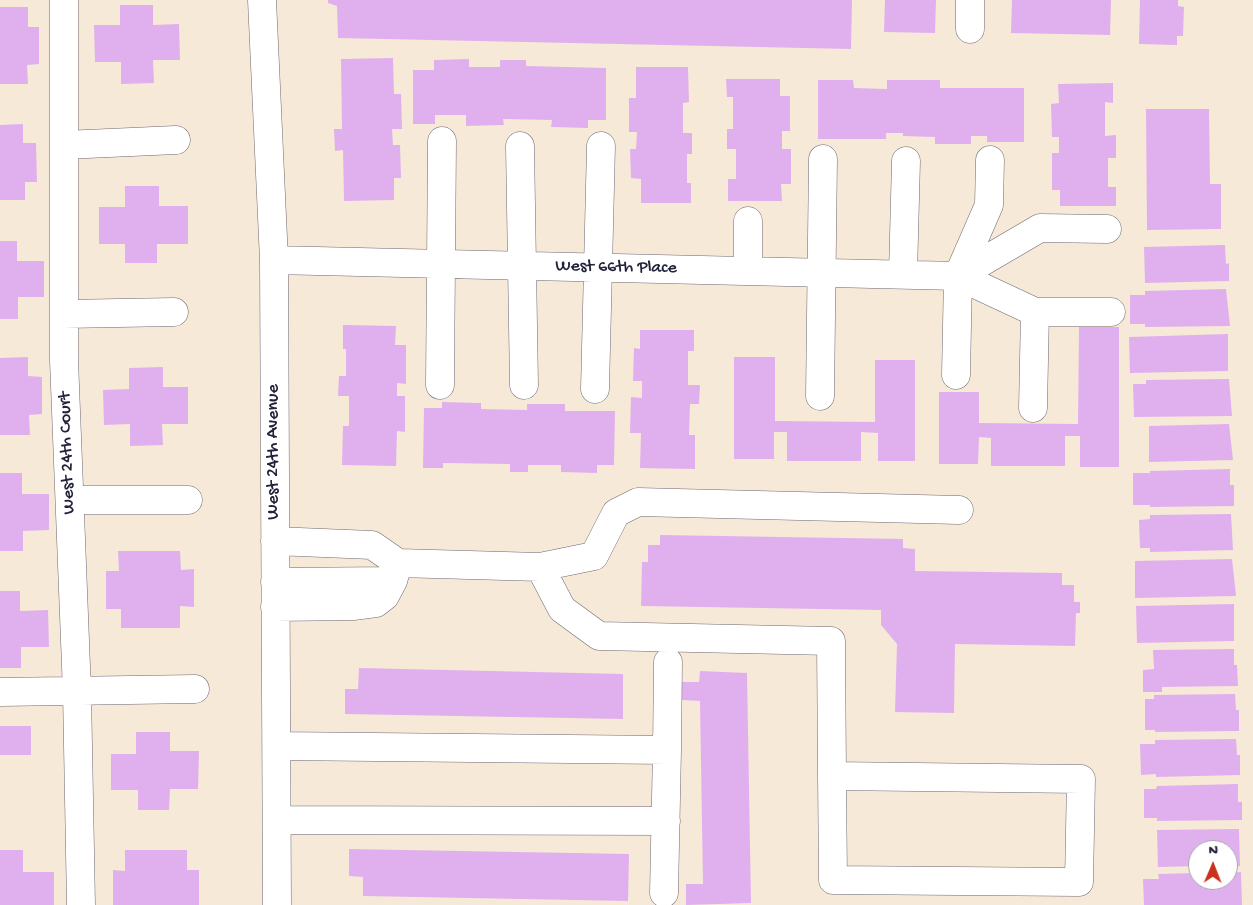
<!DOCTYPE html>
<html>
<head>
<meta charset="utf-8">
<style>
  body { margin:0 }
  #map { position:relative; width:1253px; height:905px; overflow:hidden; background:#f7e9d7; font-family:"Gochi Hand",sans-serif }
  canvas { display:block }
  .north { position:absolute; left:1188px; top:840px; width:50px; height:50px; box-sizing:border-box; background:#fff; border:1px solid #a7a7b1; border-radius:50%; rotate:1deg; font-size:14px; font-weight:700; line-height:20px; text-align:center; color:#22223b }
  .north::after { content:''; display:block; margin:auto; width:18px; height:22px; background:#c8321e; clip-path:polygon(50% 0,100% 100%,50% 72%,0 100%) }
</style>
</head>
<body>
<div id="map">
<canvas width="1253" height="905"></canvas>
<div class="north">N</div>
</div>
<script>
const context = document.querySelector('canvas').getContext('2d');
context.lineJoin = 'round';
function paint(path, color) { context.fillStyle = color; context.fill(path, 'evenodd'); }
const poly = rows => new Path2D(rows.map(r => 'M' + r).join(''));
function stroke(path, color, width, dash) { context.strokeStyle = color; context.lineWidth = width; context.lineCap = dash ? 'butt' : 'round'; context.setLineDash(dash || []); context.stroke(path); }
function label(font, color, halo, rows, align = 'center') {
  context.font = font + ' "Gochi Hand",sans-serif'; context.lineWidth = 4; context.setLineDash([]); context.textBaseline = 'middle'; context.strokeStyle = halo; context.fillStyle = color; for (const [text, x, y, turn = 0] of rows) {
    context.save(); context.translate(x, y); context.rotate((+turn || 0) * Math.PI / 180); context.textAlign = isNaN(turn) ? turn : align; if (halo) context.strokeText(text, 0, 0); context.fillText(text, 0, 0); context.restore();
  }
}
const building = poly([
  [328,0,852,0,851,49,338,38,337,6,328,3],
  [885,0,936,0,935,33,884,32],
  [1012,0,1111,0,1110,35,1011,33],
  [1140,0,1178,0,1178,6,1184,7,1183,36,1177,36,1177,45,1139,44],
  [120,5,153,5,153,25,179,24,180,60,153,60,154,83,121,84,121,62,95,62,94,25,120,25],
  [0,7,28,7,28,27,39,27,39,64,27,65,28,84,0,84],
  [393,58,394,94,401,94,402,129,392,129,393,145,400,145,401,178,394,178,394,200,344,201,343,150,335,151,334,129,342,129,341,59],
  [469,59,469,67,500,67,500,60,526,60,526,66,606,68,606,120,588,120,588,128,551,127,552,120,503,119,504,125,466,126,466,115,435,115,435,124,413,124,413,70,434,70,434,60],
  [636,67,688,67,689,102,683,103,683,133,692,133,692,154,687,154,687,183,691,183,691,203,641,203,641,179,631,178,630,149,636,149,637,132,629,132,629,98,636,98],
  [726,79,780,79,780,96,790,96,790,131,782,131,782,149,791,149,791,184,781,184,782,201,728,201,728,179,736,179,736,149,727,149,727,129,733,129,733,97,727,97],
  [818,80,853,80,854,88,887,89,887,80,940,80,940,88,1024,88,1024,142,987,142,987,136,971,136,971,144,935,144,935,137,903,136,903,133,886,133,886,139,818,139],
  [1113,83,1113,103,1105,102,1105,136,1116,135,1116,158,1108,158,1108,187,1116,187,1116,206,1060,206,1060,190,1052,190,1052,153,1059,153,1059,137,1052,137,1051,104,1059,103,1058,84],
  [1146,109,1209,109,1210,184,1221,184,1221,229,1147,230],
  [23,124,23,143,36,143,37,182,25,182,25,200,0,200,0,125],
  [125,186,159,186,159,206,188,206,188,244,157,244,157,263,125,263,125,244,99,244,99,207,125,207],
  [0,241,17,241,17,261,44,261,44,297,18,297,18,319,0,319],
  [1225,245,1226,264,1229,263,1229,281,1145,283,1144,247],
  [1226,289,1230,326,1145,327,1145,324,1130,324,1130,295,1145,295,1145,291],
  [343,325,396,326,395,345,406,345,406,384,397,383,397,396,405,396,405,432,397,431,396,466,342,465,343,426,349,426,349,396,338,396,339,376,346,376,346,349,343,349],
  [1079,327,1119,327,1119,467,1080,467,1080,436,1065,436,1065,466,991,466,991,438,979,437,978,464,939,464,939,392,979,392,979,423,1078,424],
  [640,330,694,330,694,351,688,351,688,385,700,385,699,404,690,404,689,435,695,435,695,469,640,468,641,433,630,433,631,397,642,398,642,381,633,381,634,348,640,349],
  [1228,334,1228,371,1130,373,1129,337],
  [28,357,28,376,42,377,42,414,29,415,30,435,0,435,0,358],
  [734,357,775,357,775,421,875,422,875,360,915,360,915,461,878,461,878,433,861,432,861,461,787,461,787,432,774,432,774,459,734,459],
  [163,367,163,387,188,387,188,424,162,424,163,445,130,446,130,424,104,425,103,390,129,389,129,368],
  [1229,379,1232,416,1134,417,1133,384,1146,384,1146,380],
  [442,402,481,403,481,409,527,410,527,404,565,404,565,411,615,411,614,465,597,465,597,473,561,472,561,465,528,465,528,472,510,472,510,464,443,463,443,468,423,468,424,408,442,408],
  [1229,424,1233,460,1149,462,1149,426],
  [1230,469,1230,485,1234,485,1234,506,1150,507,1150,505,1133,505,1133,473,1150,473,1150,471],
  [0,473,22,473,22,494,49,494,49,530,23,531,23,551,0,551],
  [1231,514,1233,550,1150,552,1150,548,1140,548,1139,520,1150,519,1150,515],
  [660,535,903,539,903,548,915,549,915,571,1062,573,1062,585,1074,585,1074,602,1080,602,1080,613,1076,613,1075,646,955,644,954,713,895,712,897,644,881,625,881,610,641,606,642,562,648,562,648,545,660,545],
  [118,551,180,551,181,570,194,569,194,607,180,606,180,628,121,628,121,609,106,609,106,571,119,571],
  [1232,559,1236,596,1135,598,1135,561],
  [0,591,20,591,20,611,48,610,49,647,21,647,21,668,0,668],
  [1234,604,1234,641,1137,643,1136,606],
  [1234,649,1234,665,1237,665,1238,686,1162,687,1162,692,1143,692,1143,670,1154,669,1153,650],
  [359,668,623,674,623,719,345,714,345,689,358,689],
  [700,671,747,673,751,903,686,905,686,884,703,884,700,701,682,700,681,682,699,682],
  [1235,694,1236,710,1239,710,1239,731,1155,732,1155,730,1145,730,1145,699,1154,699,1154,695],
  [0,726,31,726,31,755,0,755],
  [136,732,170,732,170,751,199,751,198,789,170,789,169,810,138,810,138,790,111,790,111,754,136,754],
  [1236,739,1237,755,1240,755,1240,775,1156,777,1156,774,1141,775,1140,744,1155,744,1155,740],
  [1238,784,1238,802,1242,802,1242,820,1157,821,1157,818,1144,818,1144,789,1156,789,1157,786],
  [1239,829,1240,866,1228,866,1228,850,1198,850,1198,866,1158,867,1157,830],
  [349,849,629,854,628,901,363,896,363,877,349,876],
  [0,850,23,850,23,872,54,872,54,905,0,905],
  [125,850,187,850,187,870,199,870,199,905,113,905,113,870,125,871],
  [1241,872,1242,905,1144,905,1143,879,1159,879,1158,874,1198,873,1198,880,1228,880,1228,873]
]);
const minor = poly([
  [64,0,64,360,77,692,81,905],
  [262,0,274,260,277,905],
  [970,29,970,0],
  [64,145,176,140],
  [520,146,524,385],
  [274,260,958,276,1035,312,1033,408],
  [748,271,748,221],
  [903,274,906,161],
  [958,276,1040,228,1107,229],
  [1035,312,1111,312],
  [64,314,174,312],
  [956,375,958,276,989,205,990,160],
  [440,385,442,141],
  [595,389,601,146],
  [820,396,823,159],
  [70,500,188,500],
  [275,541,372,545,398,563,393,581,275,582],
  [398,563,540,567,562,609,599,636,831,641,832,776,833,880,1079,882,1081,779,832,776],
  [540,567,594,556,616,513,638,502,959,510],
  [275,607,353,606,376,603,385,596,393,581],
  [0,692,195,689],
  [277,746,667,750,664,893],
  [667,750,668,662],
  [277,820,666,821]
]);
const streetNames = [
  ["West 66th Place",616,268,1],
  ["West 24th Avenue",274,452,-90],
  ["West 24th Court",68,453,-92]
];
paint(building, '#e0b0ee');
stroke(minor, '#6d6872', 29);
stroke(minor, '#fff', 28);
label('18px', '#22223b', '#fff', streetNames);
</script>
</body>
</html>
